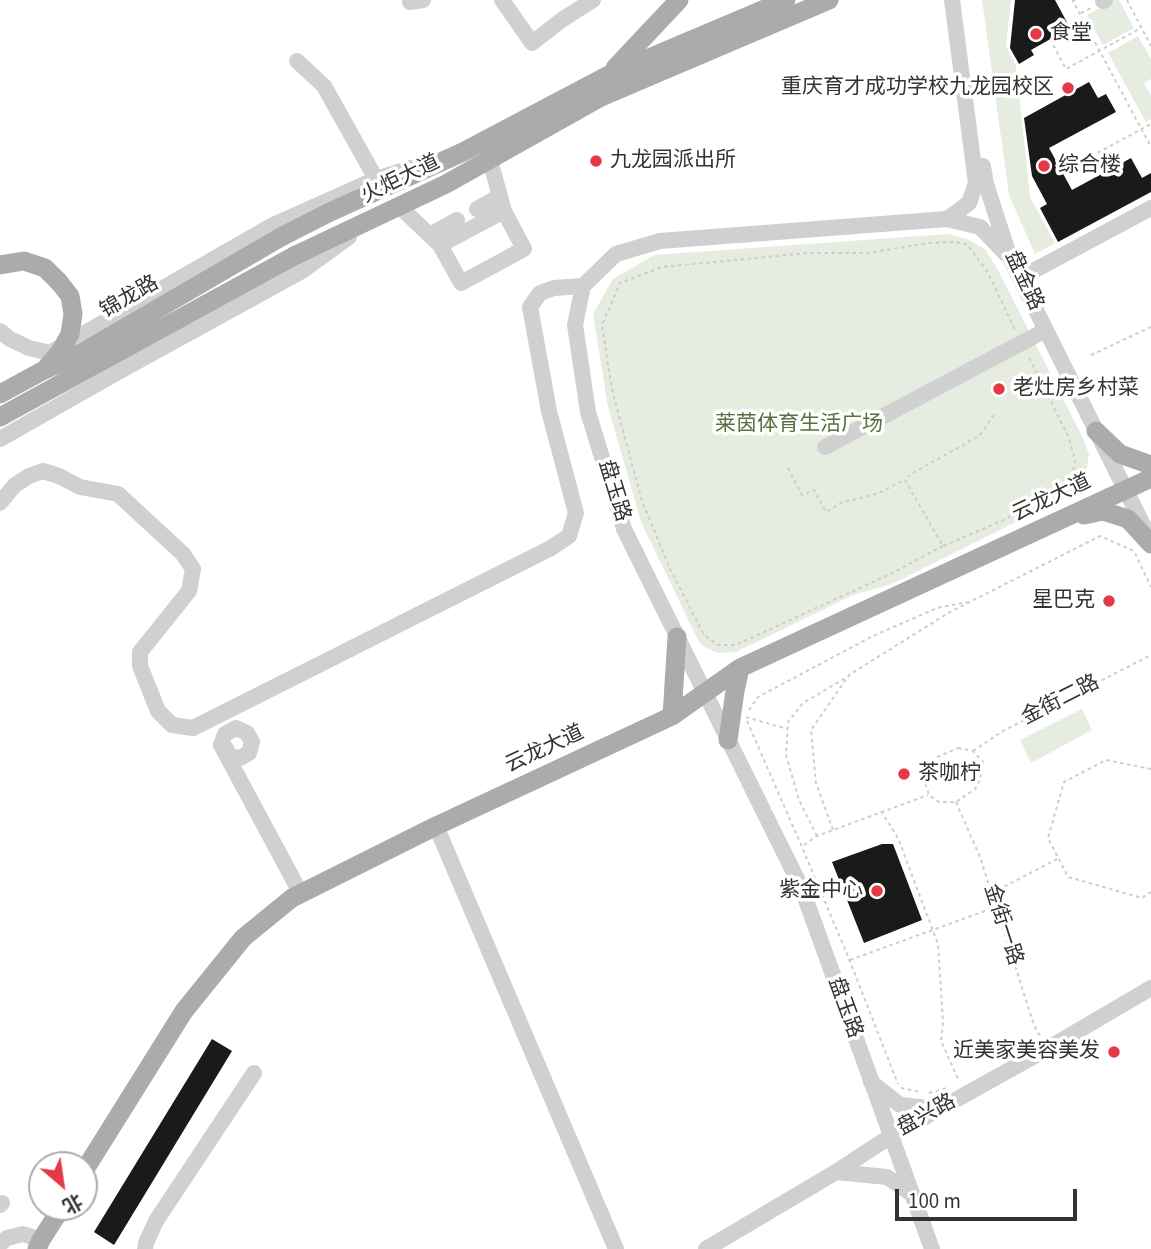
<!DOCTYPE html>
<html>
<head>
<meta charset="utf-8">
<style>
  body { margin:0 }
  #map { position:relative; width:1151px; height:1249px; overflow:hidden; background:#fff; font-family:"Source Sans 3","Noto Sans SC",sans-serif }
  canvas { display:block }
  .north { position:absolute; left:28px; top:1151px; width:70px; height:70px; box-sizing:border-box; background:#fff; border:2px solid #adadad; border-radius:50%; rotate:151deg; font-size:19px; font-weight:700; line-height:28px; text-align:center; color:#333 }
  .north::after { content:''; display:block; margin:auto; width:24px; height:32px; background:#e63946; clip-path:polygon(50% 0,100% 100%,50% 72%,0 100%) }
  .scale { position:absolute; left:895px; top:1189px; width:182px; height:32px; box-sizing:border-box; border:4px solid #333; border-top:0; padding-left:9px; font-size:21px; line-height:24px; white-space:nowrap; color:#333; -webkit-text-stroke:5px #fff; paint-order:stroke }
</style>
</head>
<body>
<div id="map">
<canvas width="1151" height="1249"></canvas>
<div class="north">北</div>
<div class="scale">100 m</div>
</div>
<script>
const context = document.querySelector('canvas').getContext('2d');
context.lineJoin = 'round';
function paint(path, color) { context.fillStyle = color; context.fill(path, 'evenodd'); }
const poly = rows => new Path2D(rows.map(r => 'M' + r).join(''));
function stroke(path, color, width, dash) { context.strokeStyle = color; context.lineWidth = width; context.lineCap = dash ? 'butt' : 'round'; context.setLineDash(dash || []); context.stroke(path); }
function label(font, color, halo, rows, align = 'center') {
  context.font = font + ' "Source Sans 3","Noto Sans SC",sans-serif'; context.lineWidth = 7; context.setLineDash([]); context.textBaseline = 'middle'; context.strokeStyle = halo; context.fillStyle = color; for (const [text, x, y, turn = 0] of rows) {
    context.save(); context.translate(x, y); context.rotate((+turn || 0) * Math.PI / 180); context.textAlign = isNaN(turn) ? turn : align; if (halo) context.strokeText(text, 0, 0); context.fillText(text, 0, 0); context.restore();
  }
}
const green = poly([
  [982,0,1011,0,1006,46,1016,66,1030,197,1055,243,1035,254,1009,195],
  [1114,0,1119,0,1134,28,1103,45,1087,15],
  [1138,36,1151,59,1151,79,1144,83,1151,96,1151,119,1146,122,1108,53],
  [948,234,969,240,985,249,998,270,1082,436,1089,454,1086,474,1073,492,1054,503,892,584,853,595,736,652,717,653,700,644,641,522,608,407,593,314,613,279,654,255],
  [1082,709,1092,730,1031,763,1020,740]
]);
const building = poly([
  [1015,0,1055,0,1070,28,1031,50,1034,55,1019,64,1010,48],
  [1089,82,1098,98,1106,94,1116,112,1049,148,1072,190,1131,158,1142,178,1151,173,1151,192,1058,242,1040,208,1047,204,1032,176,1024,118],
  [882,844,893,844,922,920,864,943,832,862],
  [212,1039,232,1051,114,1245,94,1232]
]);
const path = poly([
  [1075,0,1073,1,1151,147],
  [1127,0,1151,46],
  [1081,13,1091,8],
  [1050,39,1066,69,1141,28],
  [1073,166,1151,124],
  [1091,355,1151,327],
  [994,415,979,436,911,474,905,480,943,546,1004,520,1042,498,1072,479,1075,460,1069,438,1029,357],
  [788,468,802,495,814,490,826,512,841,503,879,493,904,480],
  [943,546,890,574,736,645,718,645,704,635,670,569,642,501,612,390,602,325,620,283,662,267,807,253,867,253,929,243,953,242,967,244,988,273,1015,330],
  [749,710,758,697,873,636,937,608,967,602],
  [746,717,787,729],
  [747,721,802,847,847,954,898,1084],
  [958,748,973,751,983,762,980,779,975,789,956,802,939,802,929,795,924,780,926,770,935,758,958,748],
  [973,751,1003,731,1151,655],
  [1151,769,1106,760,1064,782,1048,838,1068,877,1142,898,1151,892],
  [956,802,980,857,1034,1025,1041,1038],
  [881,811,898,838,938,944,943,1023,941,1041,959,1081],
  [833,830,816,783,811,730,849,675,950,612,1100,536,1134,551,1151,587],
  [817,836,799,800,786,755,788,722,803,703,849,676],
  [804,845,817,836,928,795],
  [992,893,1057,859],
  [850,960,996,907],
  [901,1088,920,1092],
  [929,1093,947,1088]
]);
const minor = poly([
  [502,0,532,43,563,19,593,0],
  [1103,1,1105,0],
  [410,2,423,0],
  [297,61,324,86,376,179],
  [983,166,986,184,1010,258,1149,537],
  [400,207,440,245,461,283,524,249,504,211,490,160],
  [477,209,500,196],
  [947,219,980,227,1006,254],
  [430,235,457,220],
  [440,245,504,211],
  [1020,278,1151,208],
  [0,331,10,339,29,348,50,353,273,225,376,179,410,168],
  [0,439,118,372,302,271,349,237],
  [825,447,1046,330],
  [0,503,15,485,29,476,43,471,59,476,80,487,118,494,183,554,193,569,189,591,140,652,140,666,158,711,172,725,193,728,551,548,569,536,576,513,549,411,530,307,540,293,554,288,583,286],
  [221,745,301,894],
  [225,747,230,756,240,758,249,753,252,742],
  [436,826,616,1249],
  [871,1082,900,1105,939,1109],
  [836,1172,887,1177,912,1194],
  [0,1205,2,1203],
  [0,1244,7,1238,23,1234,41,1240],
  [145,1249,146,1243,156,1221,254,1073],
  [706,1249,836,1172,891,1136,1047,1049,1151,988],
  [932,1249,802,889,624,529,588,412,575,325,583,286,616,254,660,241,947,219,969,203,976,183,952,0]
]);
const major = poly([
  [615,68,679,0],
  [281,237,330,212,463,152,609,75,786,0],
  [294,256,446,184,601,97,829,0],
  [0,265,24,261,45,268,59,282],
  [1096,431,1120,454,1151,465],
  [1084,515,1103,511,1128,519,1151,544],
  [672,716,677,637],
  [728,740,735,691,740,668],
  [84,1171,184,1011,243,938,292,898,436,826,672,716,740,668,1151,478],
  [37,1249,41,1240,62,1207]
]);
const minorBridge = poly([
  [221,745,225,734,236,728,247,733,252,742]
]);
const majorBridge = poly([
  [47,367,60,352,70,334,73,314,70,296,59,282],
  [0,394,44,370,80,354,281,237],
  [0,417,294,256]
]);
const markers = [
  [1036,34,7,"#e63946"],
  [1068,88,7,"#e63946"],
  [596,161,7,"#e63946"],
  [1044,166,7,"#e63946"],
  [999,389,7,"#e63946"],
  [1109,601,7,"#e63946"],
  [904,774,7,"#e63946"],
  [877,891,7,"#e63946"],
  [1114,1052,7,"#e63946"]
];
const poiNames = [
  ["食堂",1050,34],
  ["重庆育才成功学校九龙园校区",1054,88,"right"],
  ["九龙园派出所",610,161],
  ["综合楼",1058,166],
  ["老灶房乡村菜",1013,389],
  ["星巴克",1095,601,"right"],
  ["茶咖柠",918,774],
  ["紫金中心",863,891,"right"],
  ["近美家美容美发",1100,1052,"right"]
];
const streetNames = [
  ["火炬大道",401,180,-26],
  ["盘金路",1023,281,65],
  ["锦龙路",130,298,-30],
  ["盘玉路",613,491,73],
  ["云龙大道",1052,499,-25],
  ["金街二路",1061,701,-27],
  ["云龙大道",545,750,-25],
  ["金街一路",1002,925,72],
  ["盘玉路",844,1008,70],
  ["盘兴路",927,1116,-29]
];
const parkNames = [
  ["莱茵体育生活广场",799,425]
];
paint(green, '#e6ecdf');
paint(building, '#1a1a1a');
stroke(path, '#cdcdcd', 2, [3.5, 3.5]);
stroke(minor, '#d0d0d0', 16);
stroke(major, '#ababab', 19);
stroke(minorBridge, '#d0d0d0', 16);
stroke(majorBridge, '#ababab', 19);
for (const [x, y, r, color] of markers) { const dot = new Path2D(); dot.arc(x, y, r, 0, 2 * Math.PI); context.fillStyle = color; context.fill(dot); stroke(dot, '#fff', 2.5); }
label('21px', '#333', '#fff', poiNames, 'left');
label('21px', '#333', '#fff', streetNames);
label('21px', '#56703f', '#fff', parkNames);
</script>
</body>
</html>
